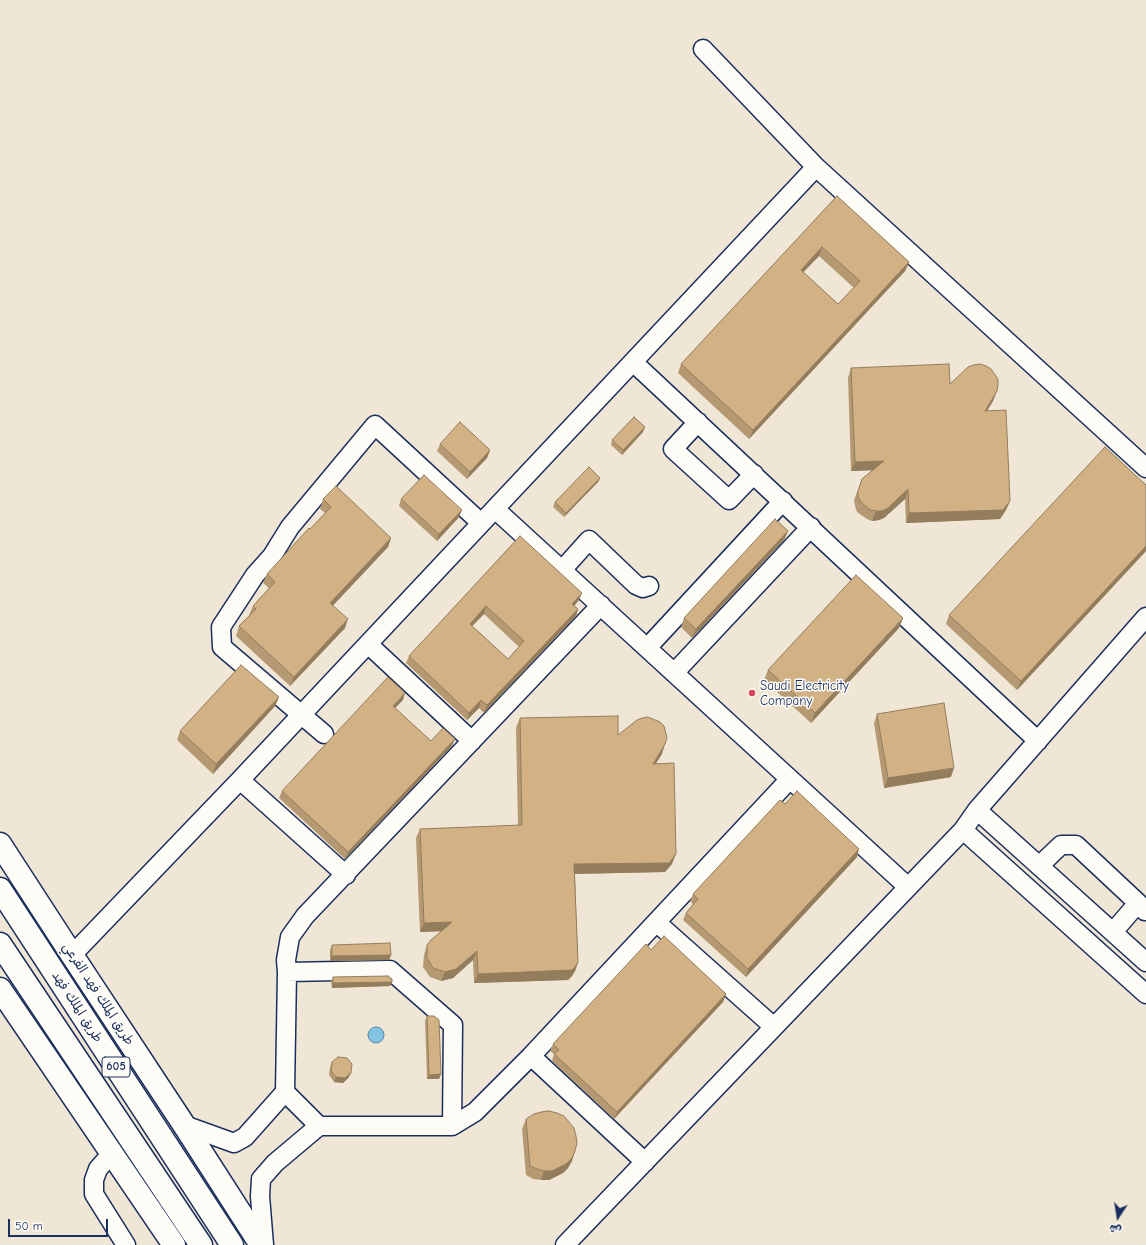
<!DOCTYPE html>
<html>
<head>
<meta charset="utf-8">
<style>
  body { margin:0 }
  #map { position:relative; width:1146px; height:1245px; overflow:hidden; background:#f0e6d5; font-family:"Comic Neue","Playpen Sans Arabic",sans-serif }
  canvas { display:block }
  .north { position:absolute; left:1098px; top:1197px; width:40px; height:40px; -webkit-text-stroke:3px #fdfcf7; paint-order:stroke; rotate:192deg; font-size:11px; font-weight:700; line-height:16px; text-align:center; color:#1b2f5e }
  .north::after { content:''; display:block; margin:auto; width:14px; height:18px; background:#1b2f5e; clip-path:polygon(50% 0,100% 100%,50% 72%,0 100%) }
  .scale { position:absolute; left:8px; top:1219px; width:100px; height:18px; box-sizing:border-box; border:2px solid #1b2f5e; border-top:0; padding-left:5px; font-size:12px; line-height:14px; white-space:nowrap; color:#1b2f5e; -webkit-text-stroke:3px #fdfcf7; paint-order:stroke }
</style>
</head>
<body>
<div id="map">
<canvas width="1146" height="1245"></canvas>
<div class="north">ش</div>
<div class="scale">50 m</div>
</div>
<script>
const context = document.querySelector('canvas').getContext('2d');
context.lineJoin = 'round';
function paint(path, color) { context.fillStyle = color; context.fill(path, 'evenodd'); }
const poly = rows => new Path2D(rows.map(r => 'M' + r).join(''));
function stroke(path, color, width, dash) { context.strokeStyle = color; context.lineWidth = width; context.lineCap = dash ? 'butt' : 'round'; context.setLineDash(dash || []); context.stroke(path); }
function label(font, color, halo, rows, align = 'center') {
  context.font = font + ' "Comic Neue","Playpen Sans Arabic",sans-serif'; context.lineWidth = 3; context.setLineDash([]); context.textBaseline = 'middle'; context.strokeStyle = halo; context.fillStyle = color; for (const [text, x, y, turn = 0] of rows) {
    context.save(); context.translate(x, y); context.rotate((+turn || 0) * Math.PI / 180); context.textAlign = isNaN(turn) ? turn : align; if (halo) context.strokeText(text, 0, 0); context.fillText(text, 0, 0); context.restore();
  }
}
const water = poly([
  '368 1035a8 8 0 1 1 16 0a8 8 0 1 1-16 0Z'
]);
const minor = poly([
  [703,49,816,167],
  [633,362,1038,741],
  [698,422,673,449,729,500,754,474],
  [495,509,908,887],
  [562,570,589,540,636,585,643,588,649,586],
  [368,644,472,741],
  [647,648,783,501],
  [674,673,811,527],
  [324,734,222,647,221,627,255,575,272,556,290,527,375,425,481,523],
  [240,780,346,875],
  [977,810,1146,962],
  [963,830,1146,994],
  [1039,866,1061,845,1076,845,1138,903],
  [656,922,774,1027],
  [1113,932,1138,903,1145,911],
  [72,955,240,780,816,167,1146,468],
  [287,972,286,960,290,937,305,916,601,605],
  [531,1056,790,779],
  [285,1092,319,1126],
  [184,1125,234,1143,245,1137,285,1092,287,972,390,970,453,1025,452,1126,319,1126,275,1163,261,1179,260,1196,264,1245],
  [452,1126,475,1112,531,1056,645,1162],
  [112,1153,98,1169,94,1180,94,1194,126,1245],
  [565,1245,963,830,977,810,1146,617]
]);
const major = poly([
  [0,844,72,955,184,1125,261,1245],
  [0,989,174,1245]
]);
const highway = poly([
  [0,889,232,1245],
  [0,944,201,1245]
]);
const wall = poly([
  [837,196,909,262,905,271,749,439,678,373,681,364],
  [819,256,854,288,838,304,803,272],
  [851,368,950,384,993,401,987,411,1010,501,1006,510,1000,519,906,523,905,499,884,518,879,520,872,521,867,519,857,512,855,506,854,500,862,479,872,470,851,471,848,378],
  [643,432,622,455,611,445,612,440],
  [440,444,490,450,487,458,467,479,437,451],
  [600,478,598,482,564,517,553,507,555,502],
  [1146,485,1146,551,1017,690,946,624,949,615],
  [323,499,391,538,388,547,333,605,345,628,290,686,236,636,239,626,250,615,249,615,253,606,269,588,263,583,267,574,325,513,320,509],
  [401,499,459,517,437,541,399,506],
  [788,531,784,540,692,638,681,627,684,618],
  [520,536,579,600,574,606,578,609,576,616,484,713,479,708,467,720,406,663,409,656],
  [484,614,519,647,508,659,472,626],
  [899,628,811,723,764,680,768,670],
  [279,697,275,706,213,774,177,740,180,731],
  [403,700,395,708,431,741,452,746,345,859,279,798,282,791],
  [877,714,951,777,884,788,874,723],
  [520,718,618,735,662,754,655,764,672,864,665,872,575,874,578,962,575,971,572,976,568,980,474,983,473,960,453,978,441,981,430,977,423,967,424,955,427,945,441,931,420,932,416,838,420,829,518,825,516,728],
  [785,804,857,857,746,977,683,920,686,913,693,904,690,901,693,894],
  [332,945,391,955,389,960,330,961,330,950],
  [651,950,726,994,723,1002,614,1119,552,1061,554,1054,550,1051,553,1044],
  [333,977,392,982,390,986,332,988,331,982],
  [427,1016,441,1074,439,1079,427,1079,425,1021],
  [332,1062,349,1077,343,1083,334,1082,329,1075,330,1067],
  [526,1119,572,1161,568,1168,563,1173,549,1180,541,1180,533,1179,526,1175,522,1129]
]);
const shadedWall = poly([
  [822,247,819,256,797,279,801,270],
  [909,262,905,271,749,439,753,430],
  [997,391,993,401,981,421,985,411],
  [645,427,643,432,622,455,623,450],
  [490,450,487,458,467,479,470,472],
  [884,461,880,470,851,471,855,462],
  [600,478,598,482,564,517,566,513],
  [908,489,905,499,884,518,879,520,872,521,876,511],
  [1010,501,1006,510,1000,519,906,523,909,513],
  [462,510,459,517,437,541,439,534],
  [788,531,784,540,692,638,696,629],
  [391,538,388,547,327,612,330,603],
  [1146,546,1146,551,1017,690,1021,681],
  [582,593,579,600,570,611,572,604],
  [486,606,484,614,467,631,470,624],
  [578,609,576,616,484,713,487,705],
  [903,618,899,628,811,723,815,713],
  [348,619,345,628,290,686,294,677],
  [405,693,403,700,390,713,393,706],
  [279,697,275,706,213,774,216,764],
  [481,700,479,708,467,720,469,713],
  [455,739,452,746,345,859,348,852],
  [665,744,662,754,650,773,653,764],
  [954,768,951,777,884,788,888,778],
  [859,849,857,857,746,977,748,969],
  [676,854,672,864,665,872,571,874,574,864],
  [452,922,448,931,420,932,424,923],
  [477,951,473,960,453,978,441,981,445,972],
  [391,955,389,960,330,961,332,956],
  [578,962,575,971,572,976,568,980,474,983,478,974],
  [392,982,390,986,332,988,333,983],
  [726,994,723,1002,614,1119,617,1112],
  [351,1073,349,1077,343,1083,334,1082,336,1077],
  [441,1074,439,1079,427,1079,429,1075],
  [575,1151,572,1161,568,1168,563,1173,549,1180,541,1180,544,1171]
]);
const building = poly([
  [837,196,909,262,753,430,681,364,837,196],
  [822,247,860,281,838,304,801,270,822,247],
  [949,364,950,384,968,367,973,365,980,364,986,366,991,369,998,379,998,385,997,391,985,411,1006,410,1010,501,1003,510,909,513,908,489,888,508,882,511,876,511,870,510,861,502,858,497,858,491,862,479,884,461,855,462,851,368,949,364],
  [634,417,645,427,623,450,612,440,634,417],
  [460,422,490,450,470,472,440,444,460,422],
  [1105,447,1146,485,1146,546,1021,681,949,615,1105,447],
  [589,467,600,478,566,513,555,502,589,467],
  [424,475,462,510,439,534,401,499,424,475],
  [336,486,391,538,330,603,348,619,294,677,239,626,256,609,253,606,275,582,267,574,309,528,310,529,331,507,323,499,336,486],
  [775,519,788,531,696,629,684,618,775,519],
  [520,536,582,593,572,604,578,609,487,705,481,700,469,713,409,656,520,536],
  [486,606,524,641,508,659,470,624,486,606],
  [856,575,903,618,815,713,768,670,856,575],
  [241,665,279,697,216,764,180,731,241,665],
  [388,677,405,693,393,706,431,741,443,728,455,739,348,852,282,791,388,677],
  [944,703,954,768,888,778,877,714,944,703],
  [618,716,618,735,637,720,642,718,648,717,660,722,664,726,667,738,665,744,653,764,674,763,676,854,669,863,574,864,578,962,575,967,572,970,478,974,477,951,456,969,445,972,433,968,427,958,427,945,431,940,452,922,424,923,420,829,522,825,520,718,618,716],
  [797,791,859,849,748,969,686,913,698,899,693,894,780,800,785,804,797,791],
  [664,936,726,994,617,1112,554,1054,559,1050,553,1044,646,944,651,950,664,936],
  [390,943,391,955,332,956,332,945,390,943],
  [388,976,392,979,392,982,333,983,333,977,388,976],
  [427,1016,434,1016,439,1020,441,1074,429,1075,427,1016],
  [338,1057,347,1058,352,1064,351,1073,345,1078,336,1077,331,1071,332,1062,338,1057],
  [549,1111,557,1113,564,1116,574,1128,576,1136,577,1143,575,1151,572,1158,566,1164,552,1171,544,1171,537,1169,530,1166,526,1119,534,1114,541,1112,549,1111]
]);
const markers = [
  [752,693,4,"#d1495b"]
];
const shields = [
  [116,1067,28]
];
const shieldNames = [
  ["605",116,1067]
];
const poiNames = [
  ["Saudi Electricity",760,686],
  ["Company",760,701]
];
const streetNames = [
  ["طريق الملك فهد الفرعي",98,994,57],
  ["طريق الملك فهد",77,1007,57]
];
paint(water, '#82c4e2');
stroke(water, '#5988ad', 1);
stroke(minor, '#1b2f5e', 21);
stroke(major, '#1b2f5e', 25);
stroke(highway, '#1b2f5e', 25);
stroke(minor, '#fdfcf7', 18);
stroke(major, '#fdfcf7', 22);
stroke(highway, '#fdfcf7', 22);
paint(wall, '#b59972');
paint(shadedWall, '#937d5d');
paint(building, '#d2b285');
stroke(building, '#937d5d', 1);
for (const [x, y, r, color] of markers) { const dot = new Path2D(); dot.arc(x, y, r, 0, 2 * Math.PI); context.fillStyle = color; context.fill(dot); stroke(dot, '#fdfcf7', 1.5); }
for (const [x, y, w] of shields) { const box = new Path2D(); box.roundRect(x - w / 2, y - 10, w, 20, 3); context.fillStyle = '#fdfcf7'; context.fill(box); stroke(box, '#1b2f5e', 1); }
label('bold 12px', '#1b2f5e', null, shieldNames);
label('13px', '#1b2f5e', '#fdfcf7', poiNames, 'left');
label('13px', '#1b2f5e', '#fdfcf7', streetNames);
</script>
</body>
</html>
